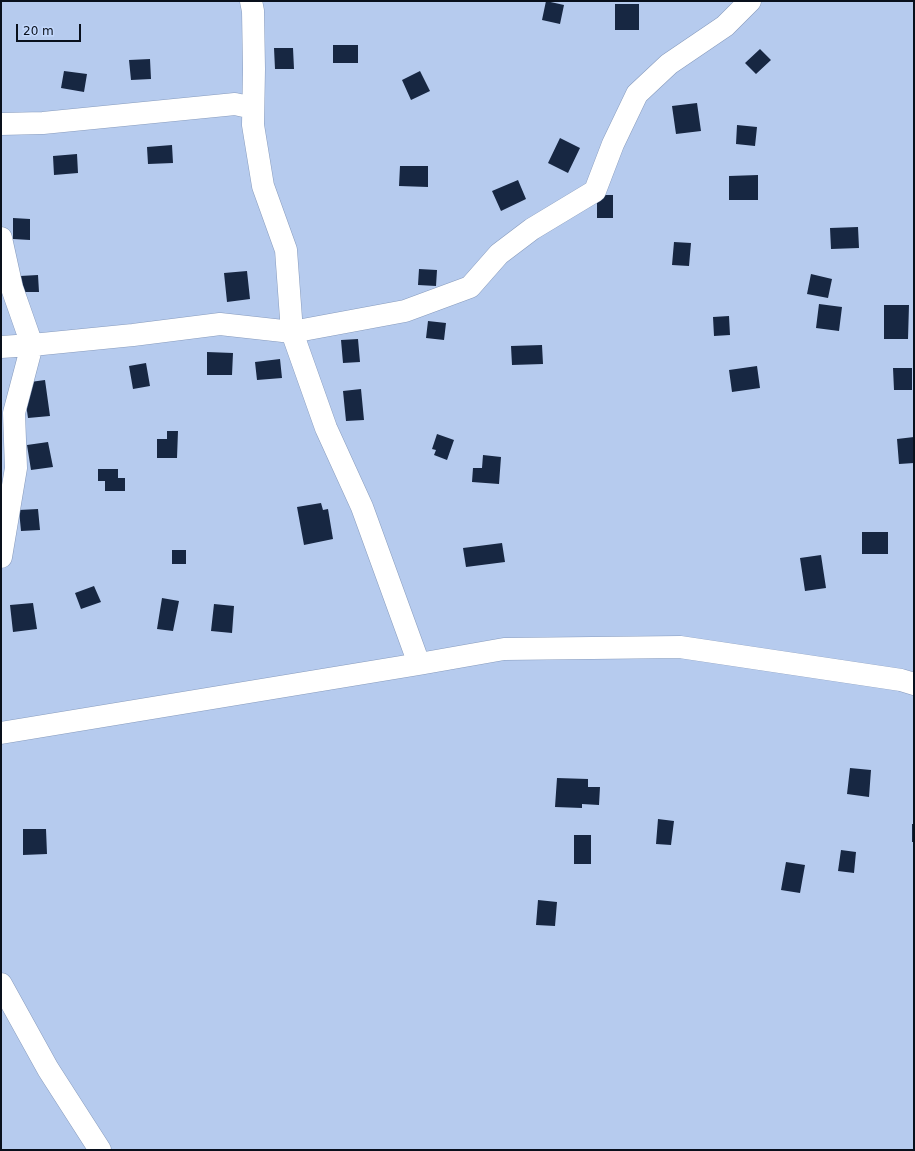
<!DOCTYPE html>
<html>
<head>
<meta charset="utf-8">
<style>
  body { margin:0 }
  #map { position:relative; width:915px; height:1151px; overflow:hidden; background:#b6cbee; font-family:"DejaVu Sans",sans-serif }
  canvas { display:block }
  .frame { position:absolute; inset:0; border:2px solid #09101c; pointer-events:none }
  .scale { position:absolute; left:16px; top:24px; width:65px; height:18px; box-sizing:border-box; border:2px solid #09101c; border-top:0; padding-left:5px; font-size:12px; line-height:14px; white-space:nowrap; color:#09101c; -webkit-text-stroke:3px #c3d8fc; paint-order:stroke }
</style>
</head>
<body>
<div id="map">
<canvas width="915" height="1151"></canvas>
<div class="frame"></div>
<div class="scale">20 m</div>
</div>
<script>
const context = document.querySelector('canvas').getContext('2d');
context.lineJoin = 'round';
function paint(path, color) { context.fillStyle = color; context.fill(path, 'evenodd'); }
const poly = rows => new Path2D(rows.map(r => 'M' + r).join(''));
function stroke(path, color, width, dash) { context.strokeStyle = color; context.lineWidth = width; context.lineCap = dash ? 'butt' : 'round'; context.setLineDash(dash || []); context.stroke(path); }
const building = poly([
  [546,1,564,5,560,24,542,20],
  [615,4,639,4,639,30,615,30],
  [333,45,358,45,358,63,333,63],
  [274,48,293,48,294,69,275,69],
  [760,49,771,60,756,74,745,63],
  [150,59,151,79,131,80,129,60],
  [64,71,87,74,84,92,61,88],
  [420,71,430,91,411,100,402,80],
  [697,103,701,131,676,134,672,106],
  [737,125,757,127,755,146,736,144],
  [560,138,580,148,568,173,548,163],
  [172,145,173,163,148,164,147,147],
  [77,154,78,173,54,175,53,156],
  [400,166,428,166,428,187,399,186],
  [758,175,758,200,729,200,729,176],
  [518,180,526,199,501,211,492,191],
  [597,195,613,195,613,218,597,218],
  [13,218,30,219,30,240,13,239],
  [858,227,859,248,831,249,830,228],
  [674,242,691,243,689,266,672,265],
  [419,269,437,270,436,286,418,285],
  [247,271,250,299,227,302,224,273],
  [811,274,832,279,828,298,807,294],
  [38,275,39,292,20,292,20,276],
  [819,304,842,307,839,331,816,328],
  [884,305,909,305,908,339,884,339],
  [729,316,730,335,714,336,713,317],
  [428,321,446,323,444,340,426,338],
  [358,339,360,362,343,363,341,340],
  [542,345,543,364,512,365,511,346],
  [207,352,233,353,232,375,207,375],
  [280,359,282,378,257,380,255,362],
  [146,363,150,386,133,389,129,366],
  [757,366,760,388,732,392,729,370],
  [893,368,912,368,912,390,894,390],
  [45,380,50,416,28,418,23,383],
  [361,389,364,420,346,421,343,391],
  [167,431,178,431,177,458,157,458,157,439,167,439],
  [437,434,454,440,447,460,434,455,436,450,432,449],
  [914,437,914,463,899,464,897,439],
  [48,442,53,467,31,470,27,445],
  [483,455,501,457,499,484,472,482,473,468,482,468],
  [98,469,118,469,118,478,125,478,125,491,105,491,105,481,98,481],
  [321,503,323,510,328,509,333,539,304,545,297,507],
  [38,509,40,530,21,531,19,510],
  [862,532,888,532,888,554,862,554],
  [502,543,505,562,466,567,463,548],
  [172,550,186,550,186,564,172,564],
  [821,555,826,588,805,591,800,558],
  [94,586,101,602,81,609,75,593],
  [162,598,179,601,173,631,157,629],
  [33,603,37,629,13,632,10,605],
  [214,604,234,606,232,633,211,631],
  [850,768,871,770,869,797,847,794],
  [557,778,588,779,588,787,600,787,599,805,582,804,582,808,555,807],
  [658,819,674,821,671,845,656,844],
  [912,824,914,824,914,842,912,842],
  [23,829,46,829,47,854,23,855],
  [574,835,591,835,591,864,574,864],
  [841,850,856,852,854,873,838,871],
  [786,862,805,865,800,893,781,890],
  [538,900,557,902,555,926,536,925]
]);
const minor = poly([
  [251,1,253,11,254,69,253,125,263,186,286,250,292,332,326,428,362,507,419,664],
  [1,124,43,123,235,104,253,108],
  [1,238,12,288,32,345,14,413,16,468,1,557],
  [1,347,32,345,133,335,220,324,292,332,405,311,470,287,499,254,532,229,595,191,613,144,637,94,669,64,725,26,750,1],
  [1,733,419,664,504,649,680,647,901,680,914,684],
  [1,984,48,1069,100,1150]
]);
paint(building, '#172742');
stroke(minor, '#879bbd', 23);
stroke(minor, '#fff', 22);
</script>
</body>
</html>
